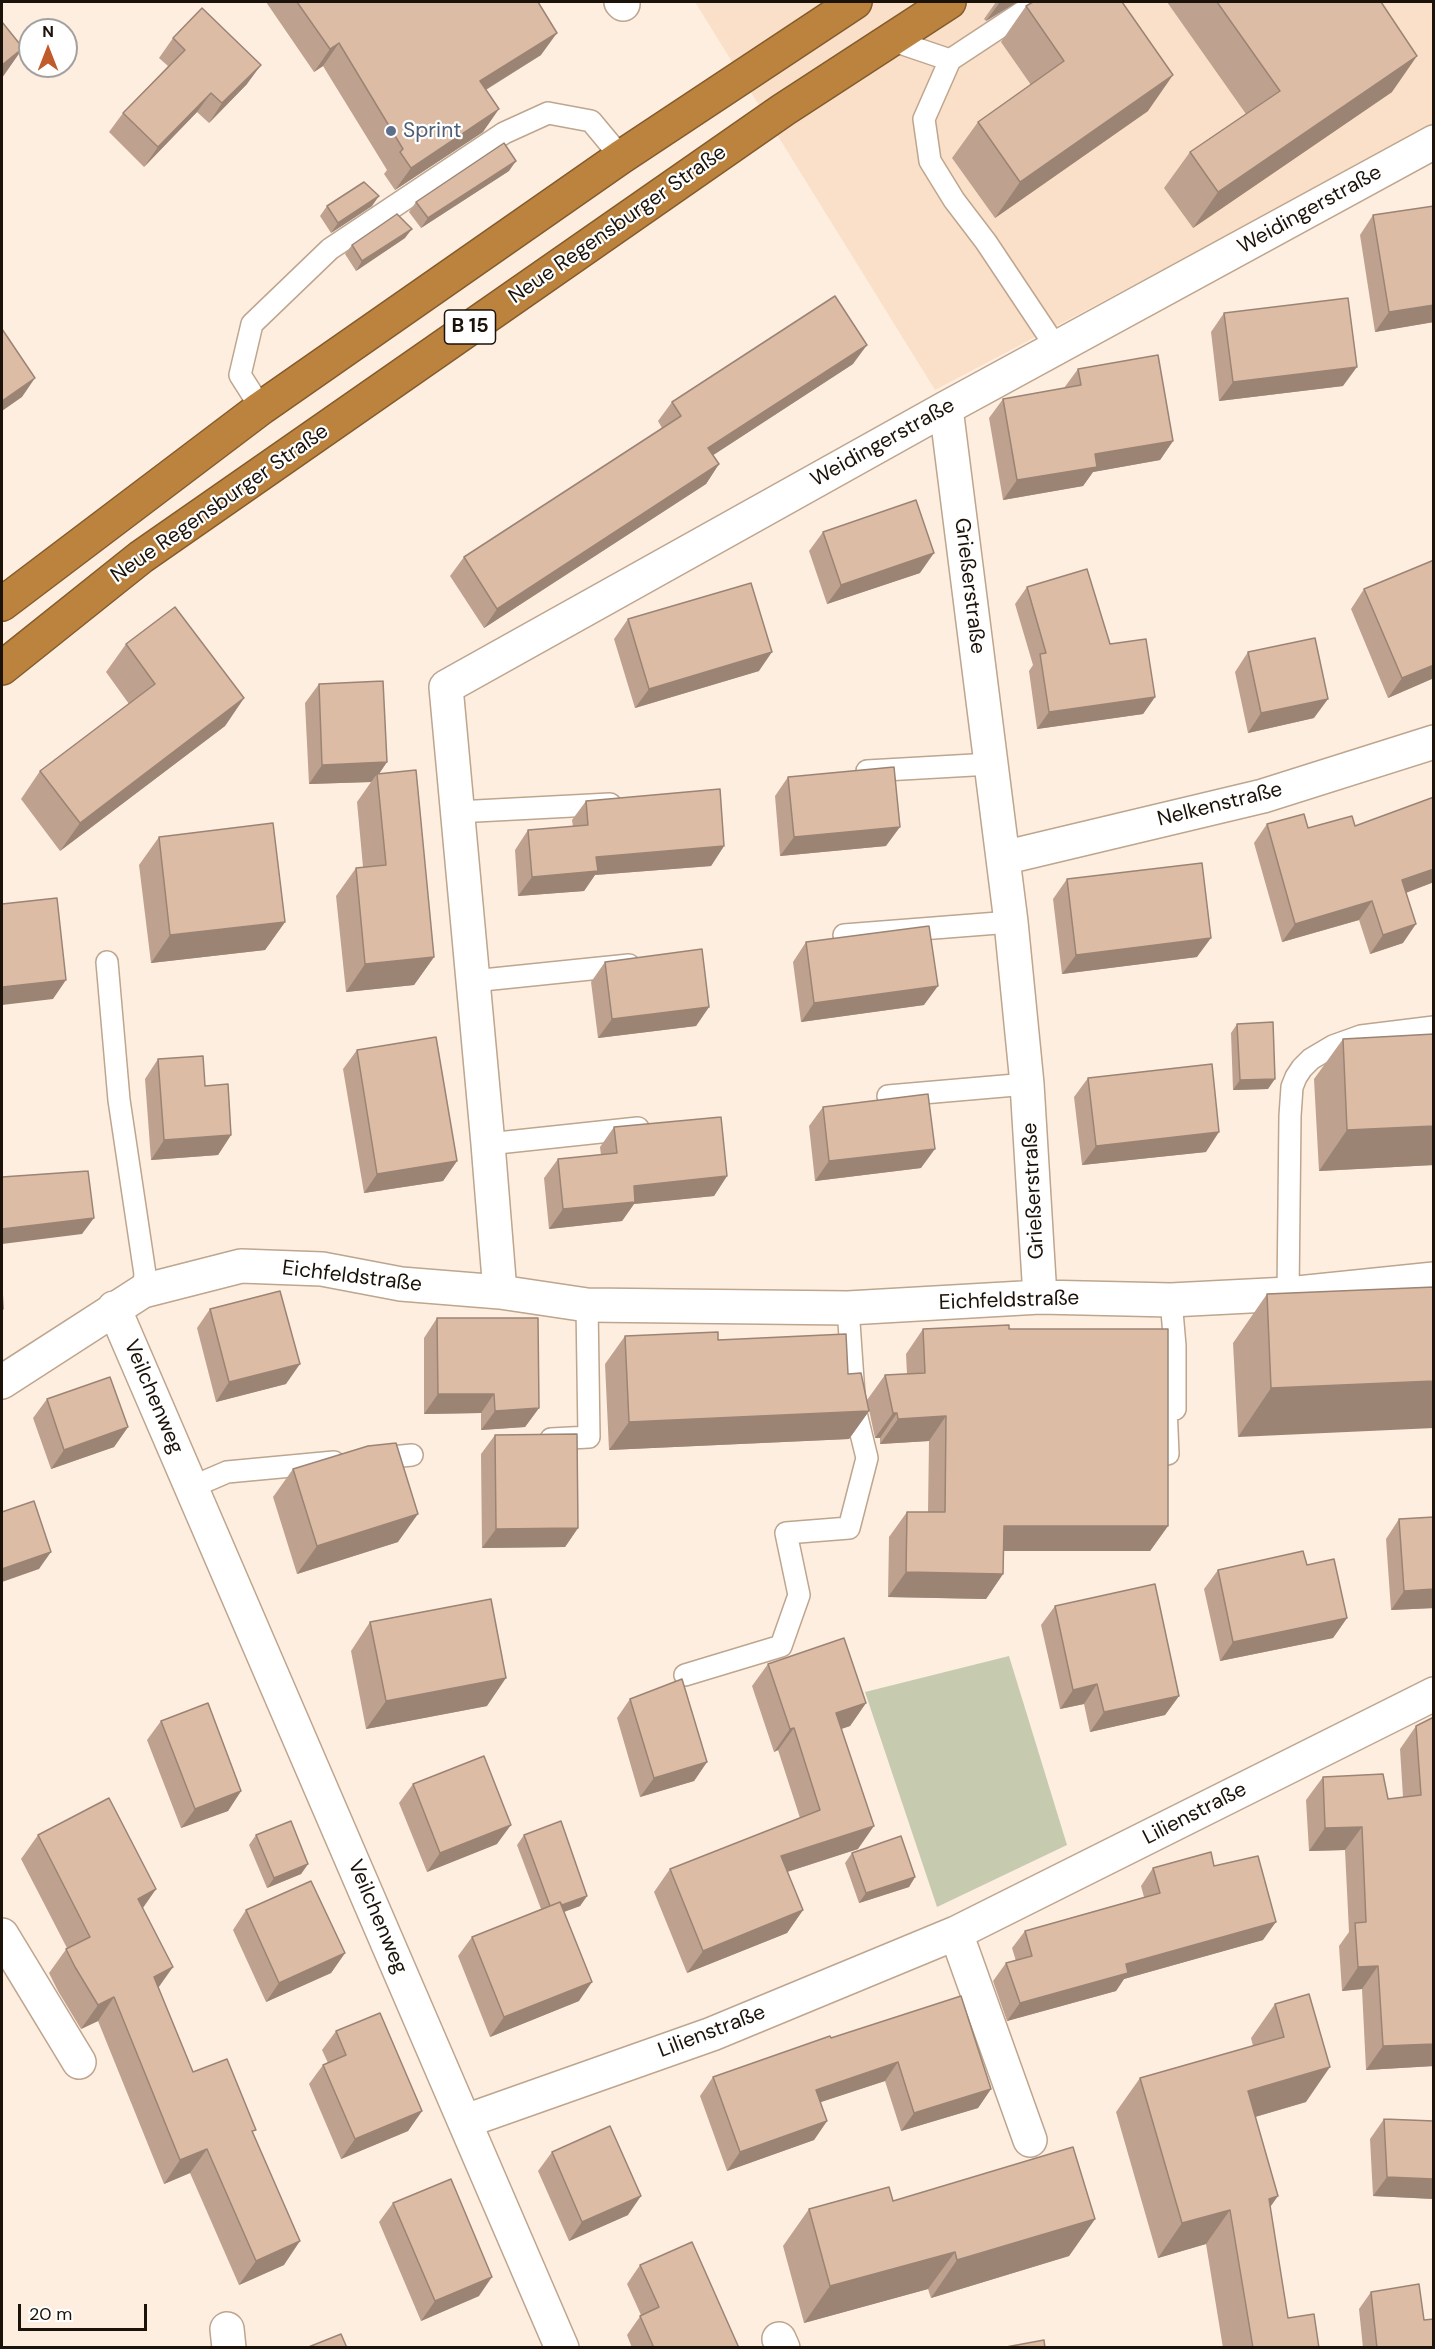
<!DOCTYPE html>
<html>
<head>
<meta charset="utf-8">
<style>
  body { margin:0 }
  #map { position:relative; width:1435px; height:2349px; overflow:hidden; background:#feeee0; font-family:"DM Sans",sans-serif }
  canvas { display:block }
  .frame { position:absolute; inset:0; border:3px solid #1b1209; pointer-events:none }
  .north { position:absolute; left:18px; top:18px; width:60px; height:60px; box-sizing:border-box; background:#fff; border:2px solid #a4a09d; border-radius:50%; rotate:0deg; font-size:16px; font-weight:700; line-height:24px; text-align:center; color:#1b1209 }
  .north::after { content:''; display:block; margin:auto; width:21px; height:27px; background:#c05b2b; clip-path:polygon(50% 0,100% 100%,50% 72%,0 100%) }
  .scale { position:absolute; left:18px; top:2304px; width:129px; height:27px; box-sizing:border-box; border:3px solid #1b1209; border-top:0; padding-left:8px; font-size:18px; line-height:21px; white-space:nowrap; color:#1b1209; -webkit-text-stroke:4px #fff; paint-order:stroke }
</style>
</head>
<body>
<div id="map">
<canvas width="1435" height="2349"></canvas>
<div class="frame"></div>
<div class="north">N</div>
<div class="scale">20 m</div>
</div>
<script>
const context = document.querySelector('canvas').getContext('2d');
context.lineJoin = 'round';
function paint(path, color) { context.fillStyle = color; context.fill(path, 'evenodd'); }
const poly = rows => new Path2D(rows.map(r => 'M' + r).join(''));
function stroke(path, color, width, dash) { context.strokeStyle = color; context.lineWidth = width; context.lineCap = dash ? 'butt' : 'round'; context.setLineDash(dash || []); context.stroke(path); }
function label(font, color, halo, rows, align = 'center') {
  context.font = font + ' "DM Sans",sans-serif'; context.lineWidth = 4.5; context.setLineDash([]); context.textBaseline = 'middle'; context.strokeStyle = halo; context.fillStyle = color; for (const [text, x, y, turn = 0] of rows) {
    context.save(); context.translate(x, y); context.rotate((+turn || 0) * Math.PI / 180); context.textAlign = isNaN(turn) ? turn : align; if (halo) context.strokeText(text, 0, 0); context.fillText(text, 0, 0); context.restore();
  }
}
const built = poly([
  [695,2,1433,2,1433,127,935,390]
]);
const green = poly([
  [1009,1656,1067,1845,937,1907,865,1692]
]);
const lane = poly([
  [891,40,950,60,1038,2],
  [950,60,924,119,930,161,954,200,986,242,1056,347],
  [261,408,240,375,252,324,330,249,504,133,548,113,591,121,621,157],
  [867,771,991,764],
  [457,812,610,804],
  [844,935,1011,922],
  [107,962,119,1100,145,1274,143,1291],
  [473,981,629,965],
  [888,1096,1027,1084],
  [488,1144,638,1128],
  [1288,1294,1290,1116,1292,1087,1296,1077,1302,1068,1311,1059,1333,1046,1361,1036,1434,1027],
  [551,1439,589,1437,587,1305],
  [1168,1454,1166,1406,1175,1409,1175,1346,1171,1300],
  [371,1459,412,1455],
  [192,1487,227,1472,334,1462],
  [685,1675,781,1646,799,1595,786,1533,849,1528,867,1458,855,1409,848,1308]
]);
const street = poly([
  [621,2,623,4],
  [946,408,1011,922,1027,1084,1040,1297],
  [1003,858,1263,796,1434,742],
  [500,1292,488,1144,446,687,946,408,1434,142],
  [114,1308,562,2348],
  [2,1382,143,1291,241,1266,322,1269,401,1284,500,1292,587,1305,848,1308,1040,1297,1171,1300,1288,1294,1434,1279],
  [956,1933,1030,2140],
  [2,1935,79,2062],
  [466,2121,712,2034,956,1933,1434,1694],
  [227,2329,229,2348],
  [779,2339,783,2348]
]);
const highway = poly([
  [2,604,261,408,621,157,855,2],
  [2,668,141,557,783,110,949,2]
]);
const wall = poly([
  [266,2,538,2,541,55,486,90,483,132,395,190,384,174,387,170,323,66,314,72],
  [996,2,1017,2,986,21,984,19],
  [1167,2,1381,2,1392,92,1193,228,1164,188,1190,152,1246,114],
  [1026,6,1148,111,995,218,952,158,978,122,1031,85,1001,42],
  [173,38,247,84,209,123,197,112,144,167,109,132,123,113,168,66,159,58],
  [509,171,421,228,409,212,416,202],
  [327,206,372,206,331,233,320,216],
  [1434,206,1434,322,1375,332,1360,235,1373,215],
  [405,238,356,271,345,254,352,245],
  [1224,313,1343,386,1219,401,1211,332],
  [853,364,713,455,719,464,706,484,484,628,450,576,464,557,662,428,658,421,672,402],
  [1078,369,1173,441,1160,460,1093,472,1083,486,1003,500,989,418,1003,399,1064,388],
  [823,532,920,573,827,604,809,551],
  [1434,560,1434,678,1388,698,1351,609,1364,589],
  [1027,587,1110,644,1155,697,1143,714,1037,729,1029,671,1033,665,1015,604],
  [628,619,759,671,635,708,614,639],
  [126,644,244,698,225,726,60,851,21,799,40,771,129,704,106,672],
  [1248,652,1314,718,1248,733,1235,672],
  [319,684,387,762,379,773,434,957,414,985,346,992,336,896,356,868,363,867,357,802,371,782,309,784,305,703],
  [788,777,886,846,780,856,775,796],
  [1434,797,1434,882,1406,893,1403,943,1370,954,1359,920,1282,942,1254,843,1267,824,1308,828,1355,826],
  [586,801,724,846,711,866,595,875,584,891,518,896,515,850,528,830,573,827,572,820],
  [159,837,285,922,265,950,151,963,139,865],
  [1067,879,1197,957,1062,974,1053,899],
  [806,942,924,1005,801,1022,793,962],
  [605,962,709,1007,696,1026,598,1038,591,982],
  [1237,1024,1268,1089,1233,1090,1231,1033],
  [1434,1034,1434,1165,1319,1171,1314,1079,1343,1039],
  [357,1050,457,1161,443,1181,364,1193,343,1069],
  [158,1059,205,1086,231,1135,218,1155,151,1160,145,1079],
  [1088,1078,1206,1152,1082,1165,1074,1097],
  [823,1107,921,1168,815,1181,809,1126],
  [614,1127,727,1176,714,1196,634,1204,622,1221,549,1229,544,1178,558,1159,601,1155,600,1147],
  [1434,1287,1238,1437,1233,1343,1267,1294],
  [210,1309,286,1384,216,1402,197,1328],
  [437,1318,539,1408,525,1427,481,1430,481,1413,424,1414,424,1338],
  [923,1329,1009,1329,1168,1526,1150,1551,1004,1551,1003,1574,986,1599,888,1597,889,1537,907,1512,928,1512,929,1441,880,1444,880,1438,875,1438,867,1400,885,1375,907,1374,906,1354],
  [625,1336,718,1340,848,1374,869,1411,849,1439,609,1450,605,1364],
  [47,1399,128,1427,114,1447,51,1469,33,1418],
  [495,1435,578,1528,565,1547,482,1548,481,1454],
  [293,1469,398,1542,297,1574,273,1497],
  [1434,1517,1434,1608,1391,1610,1386,1539,1399,1519],
  [1307,1565,1347,1618,1333,1638,1220,1661,1204,1589,1218,1570],
  [1055,1606,1179,1696,1165,1715,1090,1732,1084,1704,1060,1709,1041,1625],
  [370,1622,487,1706,366,1729,351,1651],
  [768,1664,866,1703,850,1726,841,1729,858,1849,787,1872,803,1910,787,1933,687,1973,654,1892,670,1869,800,1818,778,1750,774,1752,752,1686],
  [630,1699,707,1762,694,1781,640,1797,617,1718],
  [1434,1717,1434,2066,1366,2070,1362,1989,1342,1991,1339,1946,1349,1932,1345,1850,1309,1851,1306,1800,1323,1777,1388,1799,1403,1797,1400,1749,1416,1726],
  [161,1721,241,1791,228,1811,181,1828,147,1740],
  [413,1784,497,1844,427,1872,399,1803],
  [38,1835,156,1889,143,1908,158,1988,193,2072,253,2133,284,2265,239,2285,190,2173,164,2184,98,2021,81,2029,58,1991,49,1973,67,1948,21,1859],
  [256,1835,308,1864,301,1874,267,1888,249,1845],
  [524,1835,587,1896,580,1906,564,1912,579,2001,490,2037,458,1956,472,1937,541,1909,517,1845],
  [852,1853,915,1877,909,1887,859,1903,845,1863],
  [1214,1866,1263,1940,1124,1979,1116,1991,1007,2021,993,1981,1006,1963,1016,1961,1012,1948,1025,1931,1144,1897,1141,1886,1153,1868],
  [246,1910,345,1953,331,1973,266,2002,233,1930],
  [1275,2004,1306,2102,1255,2117,1288,2318,1319,2348,1223,2348,1206,2244,1158,2258,1116,2112,1140,2078,1253,2046,1251,2038],
  [336,2031,422,2111,408,2131,341,2159,309,2084,323,2065,328,2063,322,2050],
  [831,2038,991,2089,978,2108,901,2131,885,2081,820,2102,827,2121,814,2140,727,2171,700,2096,713,2077],
  [1384,2119,1434,2121,1434,2199,1373,2196,1370,2139],
  [552,2152,628,2215,569,2241,538,2171],
  [893,2201,1095,2219,1069,2256,931,2298,928,2289,804,2323,783,2246,809,2209],
  [393,2203,479,2296,421,2321,379,2222],
  [640,2265,739,2348,632,2348,627,2335,641,2315,627,2284],
  [1371,2292,1424,2320,1434,2348,1363,2348,1359,2309]
]);
const shadedWall = poly([
  [1000,2,1017,2,986,21],
  [557,33,541,55,464,103,480,81],
  [339,43,323,66,314,72,330,49],
  [23,48,2,78,2,65],
  [1417,56,1392,92,1193,228,1218,192],
  [261,65,247,84,209,123,222,103],
  [1173,75,1148,111,995,218,1020,182],
  [211,93,197,112,144,167,158,147],
  [499,109,483,132,395,190,411,168],
  [516,161,509,171,421,228,428,218],
  [379,196,372,206,331,233,338,223],
  [412,229,405,238,356,271,362,261],
  [1434,305,1434,322,1375,332,1389,312],
  [867,345,853,364,695,467,708,448],
  [1357,367,1343,386,1219,401,1233,382],
  [35,378,22,397,2,411,2,401],
  [1173,441,1160,460,1093,472,1083,486,1003,500,1017,480,1095,454],
  [719,464,706,484,484,628,497,609],
  [934,553,920,573,827,604,841,585],
  [772,652,759,671,635,708,649,689],
  [1434,665,1434,678,1388,698,1402,678],
  [1155,697,1143,714,1037,729,1049,712],
  [244,698,225,726,60,851,80,823],
  [1328,699,1314,718,1248,733,1261,713],
  [387,762,377,777,377,774,371,782,309,784,322,765],
  [900,827,886,846,780,856,794,837],
  [724,846,711,866,595,875,584,891,518,896,532,877,596,857],
  [1434,869,1434,882,1389,899,1402,880],
  [1372,901,1359,920,1282,942,1295,924],
  [285,922,265,950,151,963,170,935],
  [1416,924,1403,943,1370,954,1383,935],
  [1211,938,1197,957,1062,974,1076,955],
  [434,957,414,985,346,992,365,964],
  [66,980,53,999,2,1005,2,987],
  [938,986,924,1005,801,1022,814,1003],
  [709,1007,696,1026,598,1038,612,1019],
  [1275,1079,1268,1089,1233,1090,1240,1080],
  [1434,1126,1434,1165,1319,1171,1347,1130],
  [1219,1132,1206,1152,1082,1165,1096,1146],
  [231,1135,218,1155,151,1160,164,1140],
  [935,1149,921,1168,815,1181,829,1161],
  [457,1161,443,1181,364,1193,377,1174],
  [727,1176,714,1196,634,1204,622,1221,549,1229,563,1209,634,1186],
  [94,1218,82,1234,2,1244,2,1229],
  [300,1364,286,1384,216,1402,229,1382],
  [1434,1381,1434,1428,1238,1437,1271,1388],
  [438,1394,494,1394,481,1413,424,1414],
  [539,1408,525,1427,481,1430,495,1411],
  [869,1411,849,1439,609,1450,629,1422],
  [893,1413,897,1413,880,1438,875,1438],
  [946,1416,929,1441,880,1444,898,1419],
  [128,1427,114,1447,51,1469,64,1450],
  [418,1514,398,1542,297,1574,317,1546],
  [1004,1526,1168,1526,1150,1551,987,1551],
  [578,1528,565,1547,482,1548,496,1529],
  [51,1552,39,1569,2,1582,2,1569],
  [906,1572,1003,1574,986,1599,888,1597],
  [1434,1589,1434,1608,1391,1610,1404,1591],
  [1347,1618,1333,1638,1220,1661,1233,1642],
  [506,1678,487,1706,366,1729,386,1701],
  [1097,1684,1084,1704,1060,1709,1073,1690],
  [1179,1696,1165,1715,1090,1732,1104,1712],
  [866,1703,850,1726,820,1736,836,1713],
  [794,1728,778,1750,774,1752,790,1729],
  [707,1762,694,1781,640,1797,654,1778],
  [241,1791,228,1811,181,1828,195,1809],
  [511,1825,497,1844,427,1872,440,1853],
  [874,1826,858,1849,765,1879,781,1856],
  [1362,1827,1345,1850,1309,1851,1325,1828],
  [308,1864,301,1874,267,1888,274,1878],
  [915,1877,909,1887,859,1903,866,1893],
  [156,1889,139,1913,138,1899],
  [587,1896,580,1906,544,1919,551,1909],
  [803,1910,787,1933,687,1973,703,1951],
  [1276,1922,1263,1940,1124,1979,1116,1991,1007,2021,1020,2003,1126,1964],
  [345,1953,331,1973,266,2002,279,1983],
  [1378,1966,1362,1989,1342,1991,1358,1967],
  [173,1967,156,1991,154,1977],
  [592,1982,579,2001,490,2037,504,2017],
  [114,1997,98,2021,81,2029,98,2005],
  [1434,2044,1434,2066,1366,2070,1383,2046],
  [898,2062,885,2081,803,2108,816,2090],
  [1330,2067,1306,2102,1224,2126,1248,2091],
  [991,2089,978,2108,901,2131,914,2113],
  [422,2111,408,2131,341,2159,355,2139],
  [827,2121,814,2140,727,2171,740,2152],
  [207,2149,190,2173,164,2184,180,2160],
  [1387,2177,1434,2179,1434,2199,1373,2196],
  [641,2196,628,2215,569,2241,582,2222],
  [1278,2196,1254,2230,1269,2199],
  [1230,2210,1206,2244,1158,2258,1182,2223],
  [1095,2219,1069,2256,931,2298,957,2260],
  [300,2241,284,2265,239,2285,256,2261],
  [955,2252,928,2289,804,2323,830,2286],
  [492,2277,479,2296,421,2321,435,2301]
]);
const building = poly([
  [297,2,538,2,557,33,480,81,499,109,411,168,400,152,403,149,339,43,330,49,297,2],
  [1033,2,1122,2,1173,75,1020,182,978,122,1064,61,1026,6,1033,2],
  [1217,2,1381,2,1417,56,1218,192,1190,152,1280,91,1217,2],
  [202,8,261,65,222,103,211,93,158,147,123,113,185,50,173,38,202,8],
  [2,22,23,48,2,65,2,22],
  [504,143,516,161,428,218,416,202,504,143],
  [364,182,379,196,338,223,327,206,364,182],
  [1434,206,1434,305,1389,312,1373,215,1434,206],
  [397,214,412,229,362,261,352,245,397,214],
  [835,296,867,345,708,448,719,464,497,609,464,557,681,416,672,402,835,296],
  [1348,298,1357,367,1233,382,1224,313,1348,298],
  [2,329,35,378,2,401,2,329],
  [1158,355,1173,441,1095,454,1097,467,1017,480,1003,399,1081,385,1078,369,1158,355],
  [916,500,934,553,841,585,823,532,916,500],
  [1434,560,1434,665,1402,678,1364,589,1434,560],
  [1087,569,1110,644,1146,639,1155,697,1049,712,1040,654,1046,653,1027,587,1087,569],
  [751,583,772,652,649,689,628,619,751,583],
  [175,607,244,698,80,823,40,771,155,684,126,644,175,607],
  [1315,638,1328,699,1261,713,1248,652,1315,638],
  [383,681,387,762,322,765,319,684,383,681],
  [894,767,900,827,794,837,788,777,894,767],
  [416,770,434,957,365,964,356,868,386,865,377,774,416,770],
  [720,789,724,846,596,857,598,871,532,877,528,830,588,825,586,801,720,789],
  [1434,797,1434,869,1402,880,1416,924,1383,935,1372,901,1295,924,1267,824,1304,814,1308,828,1352,816,1355,826,1434,797],
  [273,823,285,922,170,935,159,837,273,823],
  [1202,863,1211,938,1076,955,1067,879,1202,863],
  [57,898,66,980,2,987,2,904,57,898],
  [929,926,938,986,814,1003,806,942,929,926],
  [702,949,709,1007,612,1019,605,962,702,949],
  [1273,1022,1275,1079,1240,1080,1237,1024,1273,1022],
  [1434,1034,1434,1126,1347,1130,1343,1039,1434,1034],
  [436,1037,457,1161,377,1174,357,1050,436,1037],
  [203,1056,205,1086,228,1084,231,1135,164,1140,158,1059,203,1056],
  [1212,1064,1219,1132,1096,1146,1088,1078,1212,1064],
  [928,1094,935,1149,829,1161,823,1107,928,1094],
  [721,1117,727,1176,634,1186,635,1202,563,1209,558,1159,617,1153,614,1127,721,1117],
  [88,1171,94,1218,2,1229,2,1177,88,1171],
  [1434,1287,1434,1381,1271,1388,1267,1294,1434,1287],
  [2,1289,3,1309,2,1309,2,1289],
  [280,1291,300,1364,229,1382,210,1309,280,1291],
  [437,1318,538,1318,539,1408,495,1411,494,1394,438,1394,437,1318],
  [1009,1325,1009,1329,1168,1329,1168,1526,1004,1526,1003,1574,906,1572,907,1512,945,1512,946,1416,898,1419,897,1413,893,1413,885,1375,925,1373,923,1329,1009,1325],
  [718,1332,718,1340,846,1334,848,1374,861,1373,869,1411,629,1422,625,1336,718,1332],
  [110,1377,128,1427,64,1450,47,1399,110,1377],
  [577,1434,578,1528,496,1529,495,1435,577,1434],
  [396,1443,418,1514,317,1546,293,1469,368,1446,396,1443],
  [34,1501,51,1552,2,1569,2,1512,34,1501],
  [1434,1517,1434,1589,1404,1591,1399,1519,1434,1517],
  [1303,1551,1307,1565,1334,1559,1347,1618,1233,1642,1218,1570,1303,1551],
  [1155,1584,1179,1696,1104,1712,1097,1684,1073,1690,1055,1606,1155,1584],
  [491,1599,506,1678,386,1701,370,1622,491,1599],
  [844,1638,866,1703,836,1713,874,1826,781,1856,803,1910,703,1951,670,1869,820,1810,794,1728,790,1729,768,1664,844,1638],
  [682,1679,707,1762,654,1778,630,1699,682,1679],
  [208,1703,241,1791,195,1809,161,1721,208,1703],
  [1434,1717,1434,2044,1383,2046,1378,1966,1358,1967,1355,1923,1366,1922,1362,1827,1325,1828,1323,1777,1383,1774,1388,1799,1421,1795,1416,1726,1434,1717],
  [484,1756,511,1825,440,1853,413,1784,484,1756],
  [109,1798,156,1889,138,1899,173,1967,154,1977,193,2072,227,2059,256,2130,252,2131,300,2241,256,2261,207,2149,180,2160,114,1997,98,2005,75,1967,66,1949,90,1937,38,1835,109,1798],
  [291,1821,308,1864,274,1878,256,1835,291,1821],
  [561,1821,587,1896,562,1905,560,1902,550,1906,524,1835,561,1821],
  [901,1836,915,1877,866,1893,852,1853,901,1836],
  [1211,1852,1214,1866,1258,1856,1276,1922,1126,1964,1128,1973,1020,2003,1006,1963,1032,1956,1025,1931,1160,1893,1153,1868,1211,1852],
  [311,1881,345,1953,279,1983,246,1910,311,1881],
  [560,1902,592,1982,504,2017,472,1937,560,1902],
  [1309,1994,1330,2067,1248,2091,1278,2196,1269,2199,1288,2318,1314,2314,1319,2348,1253,2348,1230,2210,1182,2223,1140,2078,1284,2037,1275,2004,1309,1994],
  [961,1996,991,2089,914,2113,898,2062,816,2090,827,2121,740,2152,713,2077,830,2036,831,2038,961,1996],
  [380,2013,422,2111,355,2139,323,2065,346,2055,336,2031,380,2013],
  [1384,2119,1434,2121,1434,2179,1387,2177,1384,2119],
  [610,2126,641,2196,582,2222,552,2152,610,2126],
  [1073,2147,1095,2219,957,2260,955,2252,830,2286,809,2209,889,2187,893,2201,1073,2147],
  [451,2179,492,2277,435,2301,393,2203,451,2179],
  [692,2242,739,2348,654,2348,640,2316,659,2307,640,2265,692,2242],
  [1419,2284,1424,2320,1434,2319,1434,2348,1377,2348,1371,2292,1419,2284],
  [341,2334,347,2348,306,2348,341,2334],
  [1044,2340,1045,2348,1006,2347,1044,2340]
]);
const markers = [
  [391,131,6,"#5c6f8a"]
];
const shields = [
  [470,327,51]
];
const shieldNames = [
  ["B 15",470,327]
];
const serviceNames = [
  ["Sprint",403,131]
];
const streetNames = [
  ["Weidingerstraße",1310,210,-29],
  ["Neue Regensburger Straße",618,225,-35],
  ["Weidingerstraße",883,443,-29],
  ["Neue Regensburger Straße",220,504,-35],
  ["Grießerstraße",969,586,83],
  ["Nelkenstraße",1220,805,-14],
  ["Grießerstraße",1034,1191,-93],
  ["Eichfeldstraße",352,1277,7],
  ["Eichfeldstraße",1009,1301,-2],
  ["Veilchenweg",153,1397,67],
  ["Lilienstraße",1195,1814,-27],
  ["Veilchenweg",377,1917,67],
  ["Lilienstraße",712,2032,-21]
];
paint(built, '#fae0c8');
paint(green, '#c6cbb0');
stroke(lane, '#bea58e', 24);
stroke(street, '#bea58e', 36);
stroke(highway, '#845b2b', 36);
stroke(lane, '#fff', 21);
stroke(street, '#fff', 33);
stroke(highway, '#bc833e', 33);
paint(wall, '#bea28f');
paint(shadedWall, '#9b8474');
paint(building, '#ddbca6');
stroke(building, '#9b8474', 1.5);
for (const [x, y, r, color] of markers) { const dot = new Path2D(); dot.arc(x, y, r, 0, 2 * Math.PI); context.fillStyle = color; context.fill(dot); stroke(dot, '#fff', 2); }
for (const [x, y, w] of shields) { const box = new Path2D(); box.roundRect(x - w / 2, y - 17, w, 34, 4.5); context.fillStyle = '#fff'; context.fill(box); stroke(box, '#1b1209', 1.5); }
label('bold 20px', '#1b1209', null, shieldNames);
label('21px', '#4e5e75', '#fff', serviceNames, 'left');
label('21px', '#1b1209', '#fff', streetNames);
</script>
</body>
</html>
